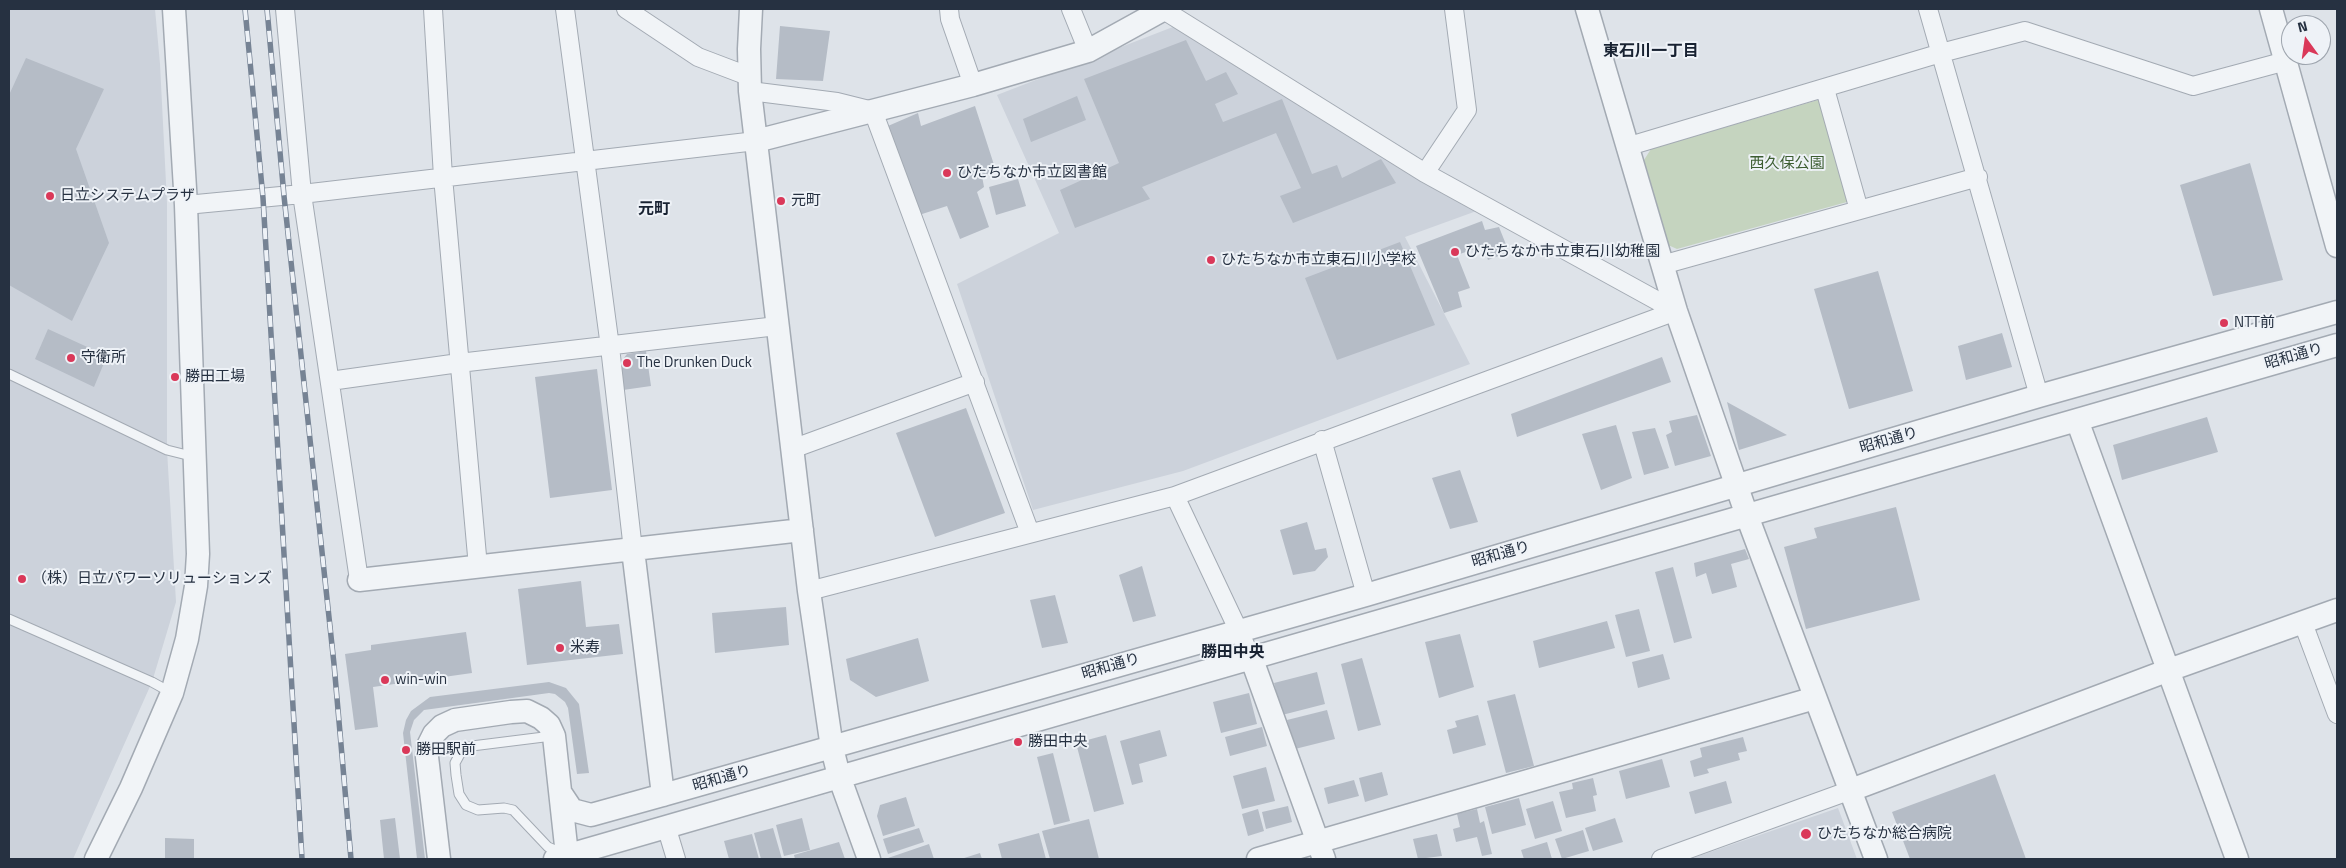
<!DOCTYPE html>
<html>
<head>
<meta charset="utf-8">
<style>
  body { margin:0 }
  #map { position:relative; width:2346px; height:868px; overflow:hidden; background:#dee3e9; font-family:"Titillium Web",sans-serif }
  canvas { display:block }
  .frame { position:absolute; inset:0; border:10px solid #263141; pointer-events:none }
  .north { position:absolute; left:2281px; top:15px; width:50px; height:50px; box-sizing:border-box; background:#eef2f7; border:1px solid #9ea5ae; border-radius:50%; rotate:346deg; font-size:14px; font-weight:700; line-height:20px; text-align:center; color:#263141 }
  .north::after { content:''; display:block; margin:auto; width:18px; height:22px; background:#da3859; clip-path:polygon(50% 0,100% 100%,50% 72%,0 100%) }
</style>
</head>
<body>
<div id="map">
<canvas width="2346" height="868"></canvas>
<div class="frame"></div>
<div class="north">N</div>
</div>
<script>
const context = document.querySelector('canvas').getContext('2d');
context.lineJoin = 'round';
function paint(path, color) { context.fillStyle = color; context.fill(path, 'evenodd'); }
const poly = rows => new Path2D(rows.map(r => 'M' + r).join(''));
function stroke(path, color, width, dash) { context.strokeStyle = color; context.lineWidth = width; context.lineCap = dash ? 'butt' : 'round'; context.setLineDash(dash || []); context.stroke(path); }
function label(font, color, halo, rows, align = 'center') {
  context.font = font + ' "Titillium Web","Noto Sans JP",sans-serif'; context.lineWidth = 4; context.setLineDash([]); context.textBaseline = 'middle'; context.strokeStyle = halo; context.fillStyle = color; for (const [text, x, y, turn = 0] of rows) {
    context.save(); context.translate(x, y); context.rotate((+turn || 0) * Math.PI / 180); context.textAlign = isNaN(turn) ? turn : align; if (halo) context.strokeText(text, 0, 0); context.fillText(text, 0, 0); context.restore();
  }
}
const built = poly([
  [9,9,155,9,160,64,167,203,167,450,176,602,152,682,73,859,9,859],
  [1178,25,1482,209,1405,237,1470,364,1183,471,1033,510,957,284,1059,233,997,95],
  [1838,808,1857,859,1690,859]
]);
const green = poly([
  [1818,100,1825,104,1850,194,1847,202,1677,249,1668,245,1644,160,1651,149]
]);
const building = poly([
  [780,26,830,31,823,81,776,79],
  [1186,40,1206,81,1226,72,1238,94,1215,104,1223,122,1282,99,1312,174,1337,165,1342,178,1381,159,1396,183,1293,223,1280,196,1301,188,1276,133,1142,187,1150,199,1075,228,1060,190,1119,163,1084,79],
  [26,58,104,89,76,149,109,243,72,321,9,285,9,95],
  [1077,96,1086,120,1031,142,1023,119],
  [975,106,996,171,982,176,984,187,977,192,989,227,960,239,947,206,919,215,888,126,918,113,921,126],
  [2250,163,2283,280,2213,296,2180,185],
  [1018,179,1026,206,996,215,989,187],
  [1482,221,1485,230,1499,227,1509,252,1488,260,1483,246,1457,255,1470,288,1458,292,1462,307,1444,313,1416,246],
  [1400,242,1435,325,1337,360,1305,278],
  [1878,271,1913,391,1849,409,1814,289],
  [48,329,107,356,94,387,35,359],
  [2002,333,2012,367,1966,380,1958,346],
  [646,351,651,386,623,390,619,364,627,354],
  [1662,357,1671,382,1517,437,1511,414],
  [597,369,612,490,550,498,535,377],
  [1727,402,1787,435,1739,450],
  [966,408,1005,513,935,537,896,433],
  [1697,415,1711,456,1675,466,1666,435,1672,432,1669,421],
  [2207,417,2218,452,2122,480,2113,445],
  [1616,425,1632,478,1601,490,1582,434],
  [1655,428,1669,468,1644,475,1632,432],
  [1460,470,1478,522,1450,529,1432,478],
  [1896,507,1920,600,1806,629,1784,547,1817,538,1814,528],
  [1307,522,1315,550,1326,548,1328,557,1315,571,1293,575,1280,530],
  [1745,549,1749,559,1731,564,1737,587,1712,594,1706,573,1696,577,1694,563],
  [1142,566,1156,616,1133,622,1119,575],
  [1673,567,1692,638,1674,643,1655,572],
  [581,581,586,627,619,624,623,654,527,665,518,589],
  [1055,595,1068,643,1042,648,1030,600],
  [786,607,789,645,715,653,712,613],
  [1639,609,1650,651,1626,657,1615,615],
  [1607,621,1615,648,1539,668,1533,641],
  [466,632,472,673,373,687,378,727,355,730,345,654,371,650,371,645],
  [1460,634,1474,687,1439,698,1425,642],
  [918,638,929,681,876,697,850,680,846,659],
  [1663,654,1670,679,1638,688,1632,662],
  [1362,658,1381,725,1358,731,1341,664],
  [1317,672,1325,704,1282,715,1274,683],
  [549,682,566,688,579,704,589,773,577,774,568,708,565,702,555,694,549,693,424,710,414,720,410,732,425,859,417,859,403,733,406,720,411,711,430,697],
  [1249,693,1257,724,1221,733,1213,702],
  [1515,694,1534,766,1506,773,1487,701],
  [1327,710,1335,739,1295,749,1287,720],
  [1478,715,1486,745,1453,754,1447,730,1457,727,1455,721],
  [1262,727,1267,746,1230,756,1225,737],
  [1160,730,1167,756,1139,764,1143,782,1132,785,1120,741],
  [1106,735,1124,804,1094,812,1076,743],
  [1743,737,1747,751,1738,753,1740,760,1707,769,1709,773,1694,777,1690,761,1702,757,1700,748],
  [1053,753,1070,821,1054,825,1037,757],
  [1662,759,1670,787,1626,799,1619,771],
  [1266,767,1275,801,1242,809,1233,776],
  [1382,772,1388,795,1365,802,1359,778],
  [1995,774,2026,859,1910,859,1892,812],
  [1593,778,1597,795,1593,796,1596,811,1566,818,1559,792,1573,789,1572,783],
  [1354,780,1359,796,1328,804,1324,788],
  [1726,781,1732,803,1695,814,1689,792],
  [906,797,915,826,883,836,877,816,880,805],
  [1519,798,1526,825,1492,834,1485,807],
  [1553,801,1562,831,1535,839,1526,809],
  [1288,806,1292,822,1266,829,1262,812],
  [1258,809,1264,831,1248,836,1242,814],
  [1477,809,1480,823,1484,821,1492,854,1482,856,1477,837,1456,842,1453,829,1460,827,1457,814],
  [395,818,400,859,384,859,380,820],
  [802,818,810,850,784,856,776,825],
  [1615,818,1623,842,1593,851,1585,828],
  [1089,819,1099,859,1050,859,1042,831],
  [773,828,782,859,761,859,754,833],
  [919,828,924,842,888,854,883,839],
  [1583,830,1589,851,1562,859,1555,839],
  [1039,833,1046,859,1002,859,998,844],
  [752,834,759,859,729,859,724,841],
  [1437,834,1442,856,1418,859,1413,839],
  [165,838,194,839,194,859,165,859],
  [839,842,845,859,795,859,794,855],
  [1547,842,1552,859,1524,859,1521,850],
  [929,844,934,859,889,859,888,858],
  [980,853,982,859,961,859]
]);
const service = poly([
  [9,374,167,450,195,457],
  [9,619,152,682,172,693],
  [552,736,472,746,461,752,455,763,456,775,459,794,466,805,478,810,504,808,513,810,548,847,562,853]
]);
const minor = poly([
  [285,9,302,194,359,580],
  [433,9,443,177,478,567],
  [565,9,610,347,633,550],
  [626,9,698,57,748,76],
  [949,9,950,19,973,85],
  [1071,9,1088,51],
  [1162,9,1425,173,1676,311],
  [1928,9,2039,396],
  [1825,89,1859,210],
  [750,91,837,102,873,111,1030,533],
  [1626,147,1941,53,2025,31,2193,86,2286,61],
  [1425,173,1467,110,1454,9],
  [186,205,302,194,756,141],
  [1662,265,1978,177],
  [330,381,459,363,777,326],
  [1322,440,1366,595],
  [792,449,975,382],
  [1175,496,1251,657],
  [809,591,1175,496,1676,311],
  [2303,623,2337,714],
  [666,826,676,859],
  [1661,859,1851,790]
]);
const tertiary = poly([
  [751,9,749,49,750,91,809,591,832,748,839,776,869,859],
  [1587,9,1676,311,1746,513,1876,859],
  [2271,9,2337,246],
  [756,141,973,85,1088,51,1164,9],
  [2077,420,2237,859],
  [633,550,663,795],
  [359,580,802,530],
  [1251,657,1324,859],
  [1851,790,2169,670,2337,610],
  [562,795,572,810,591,815,663,795,1366,595,2039,396,2337,312],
  [96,859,131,788,172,693,187,639,196,586,198,554,186,205,174,9],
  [439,859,427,757,428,746,434,734,442,726,455,720,511,712,527,711,541,718,549,725,554,736,567,855],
  [555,859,2337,345],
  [1258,859,1815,698]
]);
const rail = poly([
  [245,9,263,198,302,859],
  [267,9,284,196,334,664,351,859]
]);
const markers = [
  [947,173,5,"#da3859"],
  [50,196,5,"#da3859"],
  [781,201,5,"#da3859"],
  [1455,252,5,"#da3859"],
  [1211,260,5,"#da3859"],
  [2224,323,5,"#da3859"],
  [71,358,5,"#da3859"],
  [627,363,5,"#da3859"],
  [175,377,5,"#da3859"],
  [22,579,5,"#da3859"],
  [560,648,5,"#da3859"],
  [385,680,5,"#da3859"],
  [1018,742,5,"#da3859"],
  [406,750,5,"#da3859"],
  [1806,834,6,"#da3859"]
];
const parkNames = [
  ["西久保公園",1787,164]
];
const poiNames = [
  ["ひたちなか市立図書館",957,173],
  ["日立システムプラザ",60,196],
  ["元町",791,201],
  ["ひたちなか市立東石川幼稚園",1465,252],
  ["ひたちなか市立東石川小学校",1221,260],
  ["NTT前",2234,323],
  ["守衛所",81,358],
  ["The Drunken Duck",637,363],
  ["勝田工場",185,377],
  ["（株）日立パワーソリューションズ",32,579],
  ["米寿",570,648],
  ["win-win",395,680],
  ["勝田中央",1028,742],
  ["勝田駅前",416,750],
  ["ひたちなか総合病院",1817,834]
];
const streetNames = [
  ["昭和通り",2294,357,-16],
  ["昭和通り",1889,441,-16],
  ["昭和通り",1501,555,-16],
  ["昭和通り",1111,667,-16],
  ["昭和通り",722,779,-16]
];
const neighbourhoodNames = [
  ["東石川一丁目",1651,52],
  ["元町",654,210],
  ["勝田中央",1233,653]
];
paint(built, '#ccd2db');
paint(green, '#c5d4bf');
paint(building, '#b5bcc6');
stroke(service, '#a3aab3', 11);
stroke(minor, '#a3aab3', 20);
stroke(tertiary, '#a3aab3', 25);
stroke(service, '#f1f4f7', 9);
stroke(minor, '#f1f4f7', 18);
stroke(tertiary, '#f1f4f7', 22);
stroke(rail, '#768394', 5.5);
stroke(rail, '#eef2f7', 4, [11]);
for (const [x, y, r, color] of markers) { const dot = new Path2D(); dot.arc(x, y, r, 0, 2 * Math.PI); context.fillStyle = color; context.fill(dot); stroke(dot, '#eef2f7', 2); }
label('15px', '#3d5e32', '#eef2f7', parkNames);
label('15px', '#263141', '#eef2f7', poiNames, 'left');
label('15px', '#263141', '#eef2f7', streetNames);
label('bold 16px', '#182232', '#eef2f7', neighbourhoodNames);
</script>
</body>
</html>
